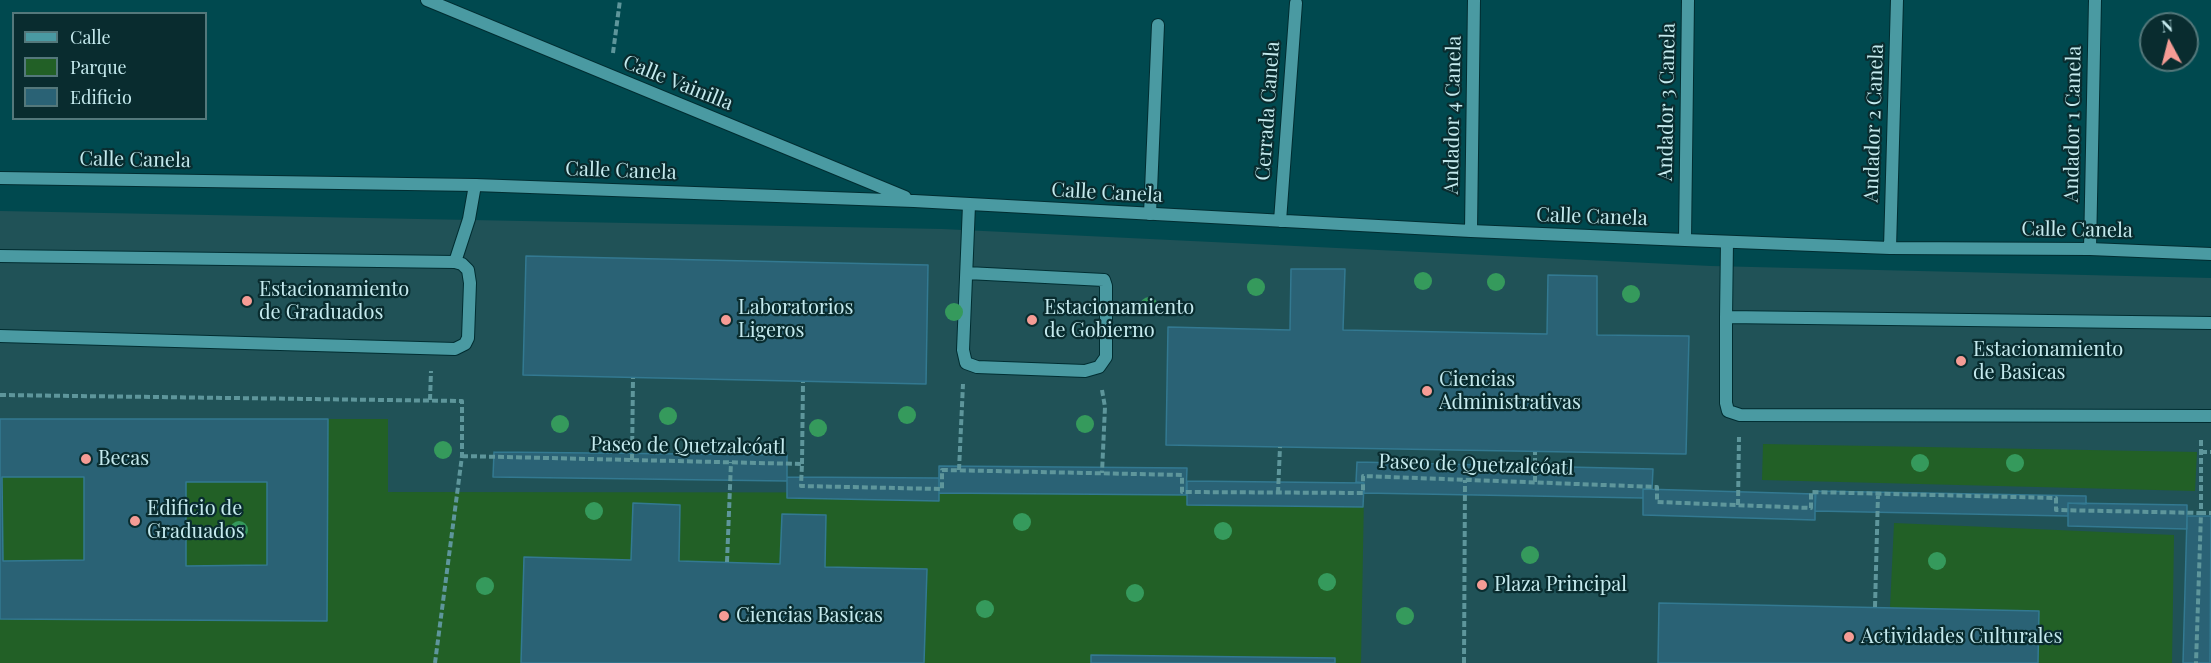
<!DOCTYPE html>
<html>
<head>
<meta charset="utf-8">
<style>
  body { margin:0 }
  #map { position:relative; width:2211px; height:663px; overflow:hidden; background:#00494f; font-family:"Playfair Display",serif }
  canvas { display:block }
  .legend { position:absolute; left:12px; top:12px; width:195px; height:108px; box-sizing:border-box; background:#092c2f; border:2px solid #54787b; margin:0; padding:8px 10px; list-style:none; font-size:18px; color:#c5eaee }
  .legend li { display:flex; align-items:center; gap:12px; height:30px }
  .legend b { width:30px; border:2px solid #54787b }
  .north { position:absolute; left:2139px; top:12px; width:60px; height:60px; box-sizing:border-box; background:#092c2f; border:2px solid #54787b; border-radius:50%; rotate:353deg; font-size:16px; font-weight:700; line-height:24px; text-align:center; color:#c5eaee }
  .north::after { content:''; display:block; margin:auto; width:21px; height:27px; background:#f59c95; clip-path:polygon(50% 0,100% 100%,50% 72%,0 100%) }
</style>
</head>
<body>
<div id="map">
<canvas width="2211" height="663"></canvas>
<ul class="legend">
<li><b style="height:8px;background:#4a9aa2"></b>Calle</li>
<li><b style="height:16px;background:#226026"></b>Parque</li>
<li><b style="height:16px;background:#2a6275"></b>Edificio</li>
</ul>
<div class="north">N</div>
</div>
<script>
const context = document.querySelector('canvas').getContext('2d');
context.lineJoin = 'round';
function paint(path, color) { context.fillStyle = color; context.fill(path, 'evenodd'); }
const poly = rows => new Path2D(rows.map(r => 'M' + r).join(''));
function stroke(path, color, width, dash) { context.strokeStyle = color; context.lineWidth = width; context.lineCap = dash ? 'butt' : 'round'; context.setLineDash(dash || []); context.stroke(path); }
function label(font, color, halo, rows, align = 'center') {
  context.font = font + ' "Playfair Display",serif'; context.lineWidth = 4.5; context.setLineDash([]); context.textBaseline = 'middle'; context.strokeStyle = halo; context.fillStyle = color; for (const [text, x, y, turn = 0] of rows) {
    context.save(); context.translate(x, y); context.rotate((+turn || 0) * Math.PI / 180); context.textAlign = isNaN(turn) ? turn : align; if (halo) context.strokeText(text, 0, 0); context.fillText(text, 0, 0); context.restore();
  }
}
const built = poly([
  [0,211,942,229,1711,266,2211,278,2211,663,0,663]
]);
const green = poly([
  [328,419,388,419,388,492,1364,493,1361,663,1335,663,1335,658,1092,655,1091,663,924,663,927,570,825,567,826,515,782,514,780,564,679,561,680,505,633,503,631,560,524,557,521,663,0,663,0,619,326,621],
  [1763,444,2197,452,2195,491,1762,480],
  [2,477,84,477,84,560,3,561],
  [186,482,267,482,267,565,186,566],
  [1894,523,2174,535,2172,663,2038,663,2039,611,1890,608]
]);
const building = poly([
  [526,256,928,265,926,384,523,375,526,256],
  [1291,269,1345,269,1343,330,1547,334,1548,275,1597,276,1597,335,1689,336,1686,454,1166,445,1168,327,1290,330,1291,269],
  [0,419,328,419,327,621,0,619,0,419],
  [2,477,84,477,84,560,3,561,2,477],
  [186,482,267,482,267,565,186,566,186,482],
  [494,452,787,455,787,481,493,477,494,452],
  [1357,462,1653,469,1652,489,1643,489,1643,498,1364,493,1364,483,1356,482,1357,462],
  [939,466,1187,468,1186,495,939,493,939,466],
  [787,477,939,478,939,501,787,498,787,477],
  [1187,481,1364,483,1363,507,1187,505,1187,481],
  [1643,489,1815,494,1815,520,1643,515,1643,489],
  [1816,491,2086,496,2086,504,2068,503,2068,516,1815,511,1816,491],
  [633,503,680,505,679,561,780,564,782,514,826,515,825,567,927,569,924,663,521,663,524,557,631,560,633,503],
  [2068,503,2187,505,2187,529,2068,526,2068,503],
  [2187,516,2211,516,2210,663,2183,663,2187,516],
  [1659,603,2039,611,2038,663,1658,663,1659,603],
  [1091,655,1335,658,1335,663,1091,663,1091,655]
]);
const path = poly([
  [613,53,620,0],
  [1102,390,1105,407,1102,473],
  [0,395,462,401,462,456,435,663],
  [430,400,431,371],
  [2201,440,2201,513,2211,513],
  [2201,452,2211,452],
  [462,456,802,464,801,486,942,489,942,470,1182,475,1182,492,1363,493,1363,476,1657,487,1657,502,1811,508,1811,492,2056,498,2056,510,2201,513,2196,663],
  [632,460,633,378],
  [802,464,803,382],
  [959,470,963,384],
  [1535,482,1535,452],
  [1278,493,1280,447],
  [1738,505,1739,437],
  [727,562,731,462],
  [1875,607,1878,494],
  [1464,663,1465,480]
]);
const service = poly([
  [1150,214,1158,25],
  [0,256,455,262,462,264,468,270,470,283,468,338,465,344,455,349,0,336],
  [455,262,469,219,475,185],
  [967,273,1104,280,1106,286,1106,357,1099,367,1085,371,977,367,966,363,963,350,969,205],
  [1726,317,1727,242],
  [2211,323,1726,317,1726,403,1728,411,1740,415,2211,416]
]);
const minor = poly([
  [427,0,905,197],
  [0,178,475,185,914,201,1471,231,1685,240,1890,248,2090,249,2211,254],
  [1280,221,1296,3],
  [1471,231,1474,0],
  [1685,240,1688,0],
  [1890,248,1897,0],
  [2090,249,2095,0]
]);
const trees = [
  [1423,281],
  [1496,282],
  [1256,287],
  [1631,294],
  [1149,306],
  [954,312],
  [907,415],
  [668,416],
  [560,424],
  [1085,424],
  [818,428],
  [443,450],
  [1920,463],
  [2015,463],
  [594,511],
  [1022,522],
  [239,530],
  [1223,531],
  [1530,555],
  [1937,561],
  [1327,582],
  [485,586],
  [1135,593],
  [985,609],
  [1405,616]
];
const markers = [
  [247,301,6,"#f59c95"],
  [726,320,6,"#f59c95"],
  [1032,320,6,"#f59c95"],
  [1961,361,6,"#f59c95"],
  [1427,391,6,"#f59c95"],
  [86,459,6,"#f59c95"],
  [135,521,6,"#f59c95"],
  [1482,585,6,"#f59c95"],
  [724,616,6,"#f59c95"],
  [1849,637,6,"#f59c95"]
];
const streetNames = [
  ["Calle Vainilla",678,83,22],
  ["Andador 3 Canela",1667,102,-89],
  ["Cerrada Canela",1268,111,-86],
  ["Andador 4 Canela",1453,115,-89],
  ["Andador 2 Canela",1874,123,-88],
  ["Andador 1 Canela",2073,124,-89],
  ["Calle Canela",135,160,1],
  ["Calle Canela",621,171,2],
  ["Calle Canela",1107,193,3],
  ["Calle Canela",1592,217,2],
  ["Calle Canela",2077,230,1],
  ["Paseo de Quetzalcóatl",688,446,1],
  ["Paseo de Quetzalcóatl",1476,465,2]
];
const poiNames = [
  ["Estacionamiento",259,290],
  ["de Graduados",259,313],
  ["Laboratorios",738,308],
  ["Ligeros",738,331],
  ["Estacionamiento",1044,308],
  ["de Gobierno",1044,331],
  ["Estacionamiento",1973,350],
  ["de Basicas",1973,373],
  ["Ciencias",1439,380],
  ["Administrativas",1439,403],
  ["Becas",98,459],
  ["Edificio de",147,509],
  ["Graduados",147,532],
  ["Plaza Principal",1494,585],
  ["Ciencias Basicas",736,616],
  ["Actividades Culturales",1861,637]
];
paint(built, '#205257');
paint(green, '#226026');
paint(building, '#2a6275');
stroke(building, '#337991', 1.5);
stroke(service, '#002d31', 14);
stroke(minor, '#002d31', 14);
stroke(path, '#5e969b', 4, [6, 3]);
stroke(service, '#4a9aa2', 12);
stroke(minor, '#4a9aa2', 12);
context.fillStyle = '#359a5c';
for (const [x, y] of trees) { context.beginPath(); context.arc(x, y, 9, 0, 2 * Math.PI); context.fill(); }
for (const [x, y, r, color] of markers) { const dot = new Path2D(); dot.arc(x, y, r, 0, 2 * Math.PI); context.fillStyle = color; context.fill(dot); stroke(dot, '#092c2f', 2); }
label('20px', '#c5eaee', '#092c2f', streetNames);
label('20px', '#c5eaee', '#092c2f', poiNames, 'left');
</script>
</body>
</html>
